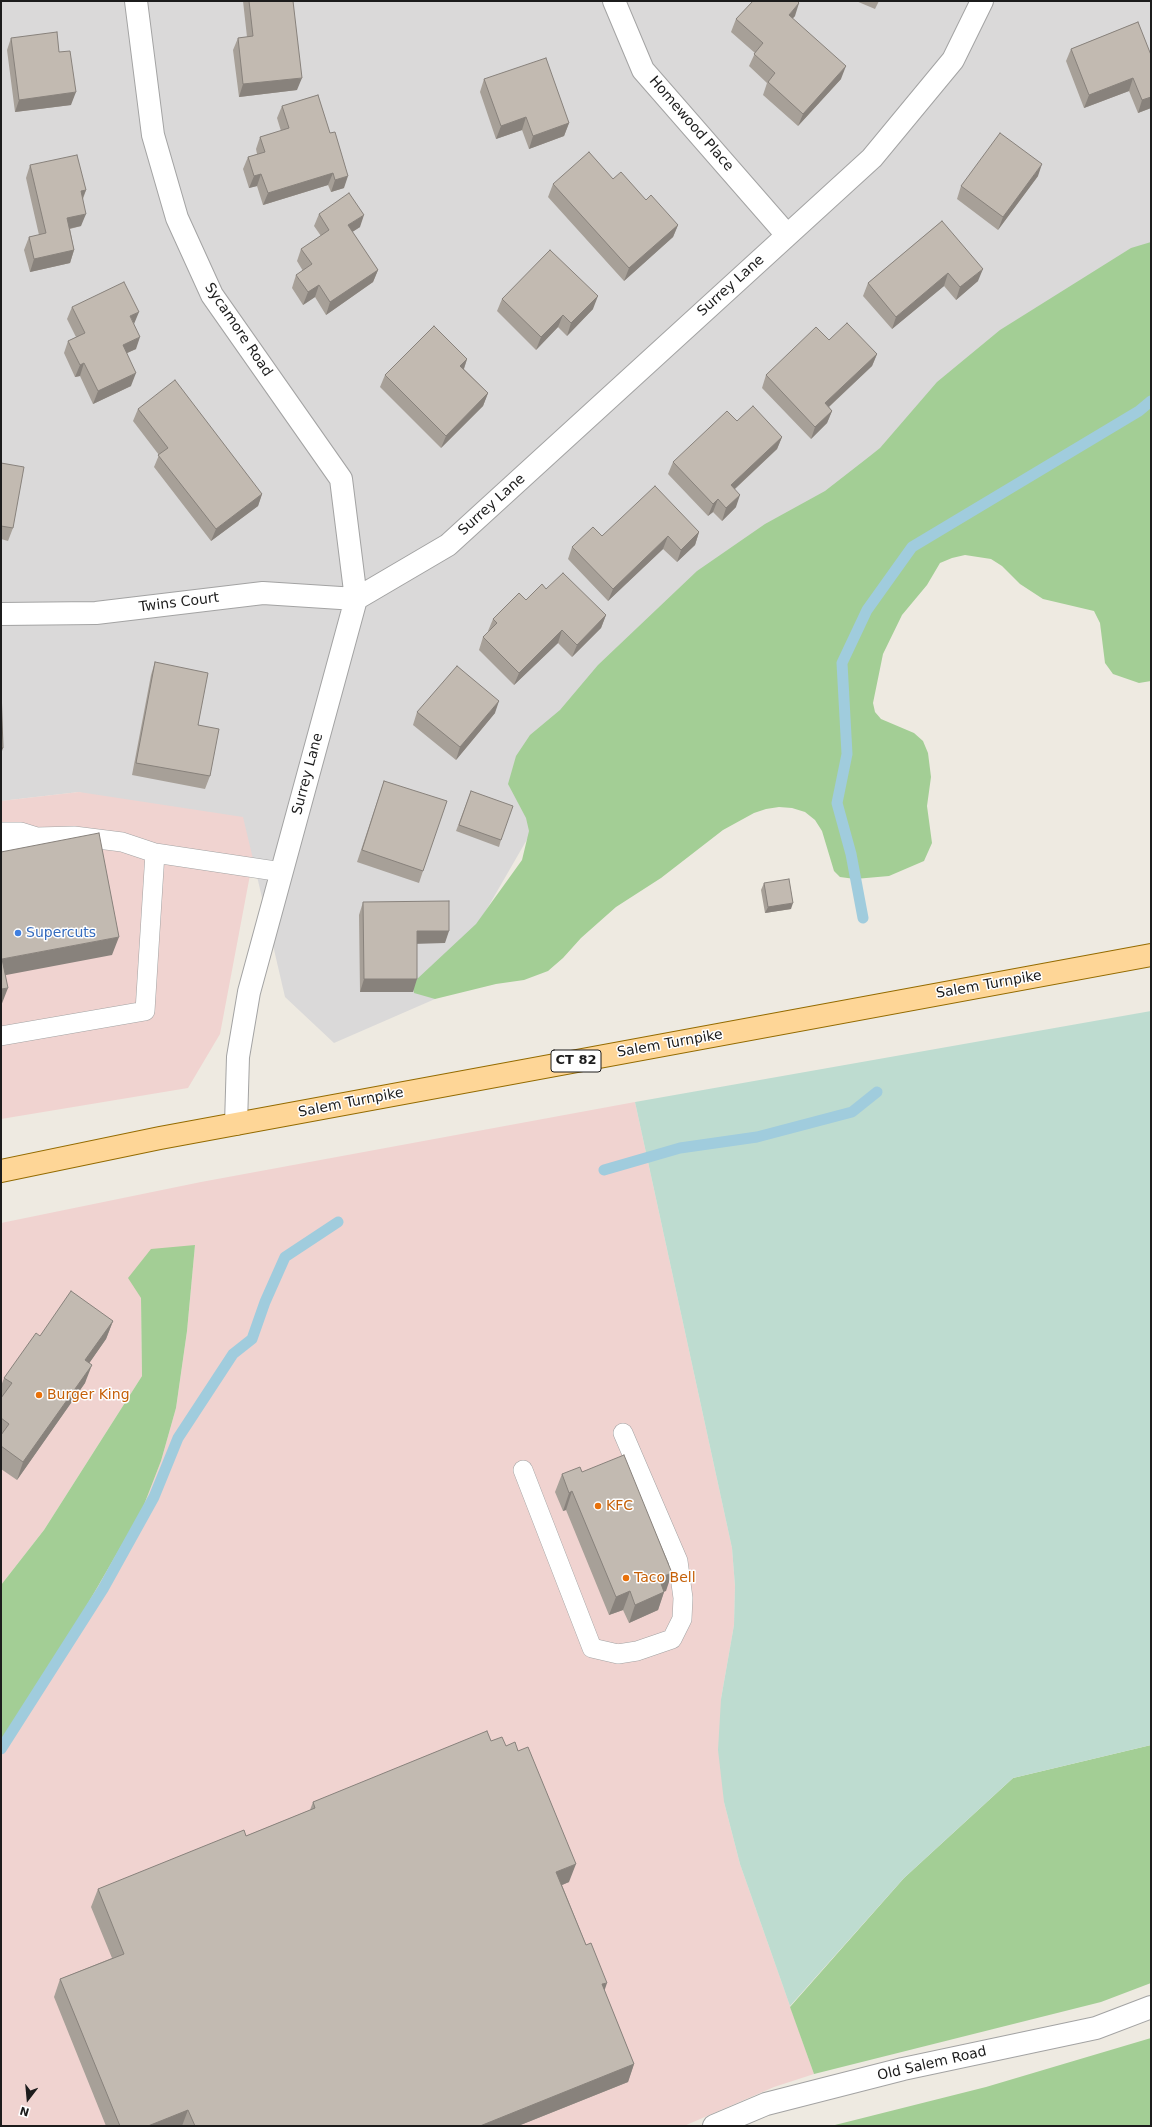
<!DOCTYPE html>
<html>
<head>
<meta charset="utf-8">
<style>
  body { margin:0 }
  #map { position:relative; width:1152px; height:2127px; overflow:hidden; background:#eeeae1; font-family:"DejaVu Sans",sans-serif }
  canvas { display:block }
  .frame { position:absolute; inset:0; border:2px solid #1c1c1c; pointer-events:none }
  .north { position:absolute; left:8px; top:2079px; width:40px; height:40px; -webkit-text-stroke:3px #fff; paint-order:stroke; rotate:196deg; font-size:11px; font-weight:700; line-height:16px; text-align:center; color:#1c1c1c }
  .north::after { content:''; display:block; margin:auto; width:14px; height:18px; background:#1c1c1c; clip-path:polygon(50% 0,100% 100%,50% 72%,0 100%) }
</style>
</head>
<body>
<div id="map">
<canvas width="1152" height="2127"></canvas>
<div class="frame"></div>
<div class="north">N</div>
</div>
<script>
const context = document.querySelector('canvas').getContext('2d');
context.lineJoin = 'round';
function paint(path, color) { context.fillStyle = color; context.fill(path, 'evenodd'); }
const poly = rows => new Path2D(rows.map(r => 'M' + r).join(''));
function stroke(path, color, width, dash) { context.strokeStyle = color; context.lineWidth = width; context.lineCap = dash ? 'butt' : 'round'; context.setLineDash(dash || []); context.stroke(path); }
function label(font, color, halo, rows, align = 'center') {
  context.font = font + ' "DejaVu Sans",sans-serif'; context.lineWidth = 3; context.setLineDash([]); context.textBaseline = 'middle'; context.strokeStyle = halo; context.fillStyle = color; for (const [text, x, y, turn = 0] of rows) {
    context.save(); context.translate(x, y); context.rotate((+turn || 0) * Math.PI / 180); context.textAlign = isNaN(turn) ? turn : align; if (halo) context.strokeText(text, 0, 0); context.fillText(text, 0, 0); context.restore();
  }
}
const residential = poly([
  [1,1,1151,1,1151,303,608,699,435,999,334,1043,285,997,253,859,79,792,1,801]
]);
const commercial = poly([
  [79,792,243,817,253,859,220,1034,188,1088,1,1119,1,801],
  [635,1102,732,1548,735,1586,734,1625,721,1699,724,1802,740,1864,814,2074,774,2087,684,2126,1,2126,1,1754,142,1510,161,1461,176,1408,187,1331,195,1245,141,1298,142,1376,44,1530,1,1585,1,1223,201,1182]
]);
const forest = poly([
  [1151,242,1151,681,1139,683,1113,674,1105,663,1100,623,1094,611,1043,599,1020,584,1002,566,991,559,965,555,952,558,940,563,927,585,902,615,883,654,873,703,875,712,881,719,914,733,923,741,928,753,931,777,927,806,932,843,924,861,889,876,855,879,840,877,834,871,822,831,815,820,805,812,792,808,779,807,766,809,754,813,723,830,661,878,616,907,581,938,563,958,548,971,524,980,496,984,435,999,414,993,413,987,416,980,476,924,522,860,529,831,526,818,508,784,516,756,530,735,560,710,598,665,697,571,765,524,825,491,870,456,880,448,937,382,1000,330,1131,248],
  [195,1245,187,1331,176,1408,161,1461,142,1510,1,1754,1,1585,44,1530,142,1376,141,1298,128,1278,151,1249],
  [1151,1745,1151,1983,1101,2002,814,2074,790,2007,904,1878,1013,1778],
  [1151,2038,1151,2126,831,2126,986,2087]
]);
const wetland = poly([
  [1151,1011,1151,1745,1013,1778,904,1878,790,2006,740,1864,724,1802,718,1750,721,1699,734,1625,735,1586,732,1548,635,1102]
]);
const stream = poly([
  [863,918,851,854,837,803,847,754,842,663,867,610,912,547,1139,411,1151,401],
  [604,1170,680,1148,757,1137,852,1112,877,1092],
  [1,1749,103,1589,154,1497,178,1438,233,1354,252,1339,265,1302,285,1257,338,1222]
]);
const service = poly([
  [1,832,21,832,37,837,74,836,122,842,155,853,282,872],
  [1,850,37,837],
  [1,1036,145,1011,155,853],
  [523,1470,592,1648,618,1654,637,1651,672,1639,682,1619,683,1598,678,1561,623,1433]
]);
const minor = poly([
  [614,1,643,70,787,235],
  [1,614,96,613,263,593,356,599,341,479,212,295,177,218,153,135,136,1],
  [236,1124,238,1057,249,992,356,599,448,545,872,158,953,60,982,1],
  [714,2126,766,2104,903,2069,1096,2028,1151,2007]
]);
const primary = poly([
  [1,1171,160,1138,1151,955]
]);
const wall = poly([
  [243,1,293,1,297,90,239,97,233,50,238,38,247,37],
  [856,1,879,1,875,9],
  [795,16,792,18,841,79,798,126,763,95,767,83,749,66,755,53,731,32,736,19],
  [1138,22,1151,108,1138,113,1129,91,1084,108,1066,61,1071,49],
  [11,38,59,52,71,105,15,112,7,50],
  [484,79,569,123,564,136,529,149,522,130,496,139,480,92],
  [318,95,344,188,331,192,328,185,263,205,257,186,249,188,243,169,248,157,257,154,256,149,260,137,281,131,277,118,282,106],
  [30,165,86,190,83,199,81,226,70,229,74,250,70,263,30,272,24,250,29,237,39,235,26,178],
  [1038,176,998,230,957,199,961,186],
  [613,179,646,200,678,225,673,237,624,281,548,197,553,184],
  [319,214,360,227,352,232,378,270,373,282,326,315,315,297,303,305,292,288,296,275,303,271,297,261,301,249,321,236,314,226],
  [942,221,978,281,956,300,944,286,892,329,863,296,868,283],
  [502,299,593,309,567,336,558,327,536,350,497,311],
  [72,307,134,324,136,349,127,353,131,386,93,404,80,376,75,377,64,353,68,341,76,337,67,319],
  [829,340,877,354,872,366,829,407,832,411,827,423,811,439,762,388,766,375],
  [467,359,464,369,488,393,483,406,441,448,380,387,385,375],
  [138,409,262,494,258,506,211,541,154,467,159,455,133,421],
  [737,421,782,437,777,449,735,489,736,507,722,521,713,512,708,516,668,474,673,462],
  [1,463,13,528,8,541,1,539],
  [699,532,695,545,677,562,663,549,608,601,568,559,572,547,602,536],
  [546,589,606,615,601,628,572,657,558,643,514,685,479,650,483,637,489,632,488,631,493,619],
  [155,662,198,725,210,776,205,789,132,775,151,675],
  [417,712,495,713,456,760,413,725],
  [384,781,423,871,419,883,357,862],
  [471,791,501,840,499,847,456,831],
  [764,883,791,909,765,913,761,890],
  [363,902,445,943,417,943,413,992,360,992,359,915],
  [113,1321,106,1339,89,1363,85,1383,17,1480,1,1469,1,1386,4,1378,40,1336],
  [582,1472,666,1591,664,1591,664,1592,658,1610,629,1623,623,1610,609,1615,566,1510,563,1511,555,1492,562,1474],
  [491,1741,506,1746,569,1882,562,1885,634,2064,628,2082,518,2126,106,2126,54,1997,60,1979,112,1958,91,1907,98,1889,246,1836,310,1810,313,1802]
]);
const shadedWall = poly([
  [799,3,795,16,784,28,789,15],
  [846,66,841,79,798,126,803,114],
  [302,78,297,90,239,97,243,84],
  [1133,78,1129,91,1084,108,1089,95],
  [76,92,71,105,15,112,19,100],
  [1151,97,1151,108,1138,113,1142,100],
  [526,117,522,130,496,139,501,126],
  [569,123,564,136,529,149,533,136],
  [1042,164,1038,176,998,230,1003,217],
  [333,173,328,185,263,205,268,193],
  [261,174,257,186,249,188,254,176],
  [348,176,344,188,331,192,335,180],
  [86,190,81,202,81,191],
  [86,214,81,226,63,230,67,218],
  [364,215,360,227,343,238,348,225],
  [678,225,673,237,624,281,629,268],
  [74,250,70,263,30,272,34,259],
  [983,269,978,281,956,300,960,287],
  [378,270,373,282,326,315,330,302],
  [948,273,944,286,892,329,896,317],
  [319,285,315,297,303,305,308,292],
  [598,296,593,309,567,336,571,323],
  [139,312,134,324,130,316],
  [563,315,558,327,536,350,541,337],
  [140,337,136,349,118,357,123,345],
  [877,354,872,366,820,415,825,403],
  [467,359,463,371,460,366],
  [84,363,80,376,75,377,80,365],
  [136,373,131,386,93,404,98,391],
  [488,393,483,406,441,448,446,436],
  [832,411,827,423,811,439,815,427],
  [782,437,777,449,726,497,731,485],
  [262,494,258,506,211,541,216,529],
  [740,495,736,507,722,521,726,508],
  [718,499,713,512,708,516,713,504],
  [699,532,695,545,677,562,681,550],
  [668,536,663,549,608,601,613,589],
  [606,615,601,628,572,657,577,645],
  [562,630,558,643,514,685,519,673],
  [499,701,495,713,456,760,460,747],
  [1,748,3,748,1,754],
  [793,903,791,909,765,913,768,907],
  [417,931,449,931,445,943,412,944],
  [119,937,112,955,1,976,2,959],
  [364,979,417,979,413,992,360,992],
  [8,988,1,1006,1,989],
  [113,1321,106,1339,79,1378,85,1360],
  [92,1365,85,1383,17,1480,23,1462],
  [572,1491,566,1510,563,1511,569,1493],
  [672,1573,666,1591,652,1596,659,1578],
  [630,1591,623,1610,609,1615,616,1597],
  [664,1592,658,1610,629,1623,635,1605],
  [576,1864,569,1882,550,1890,556,1872],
  [607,1983,601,2001,602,1984],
  [634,2064,628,2082,518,2126,480,2126],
  [188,2110,182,2126,148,2126]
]);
const building = poly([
  [249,1,293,1,302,78,243,84,238,38,253,36,249,1],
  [753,1,797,1,799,3,789,15,846,66,803,114,768,82,775,73,754,54,763,43,736,19,753,1],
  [1138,22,1151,55,1151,97,1142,100,1133,78,1089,95,1071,49,1138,22],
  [57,32,59,52,70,51,76,92,19,100,11,38,57,32],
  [546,58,569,123,533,136,526,117,501,126,484,79,546,58],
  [318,95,330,133,335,132,348,176,335,180,333,173,268,193,261,174,254,176,248,157,265,152,260,137,289,128,282,106,318,95],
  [1000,133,1042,164,1003,217,961,186,1000,133],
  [589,152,613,179,621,172,646,200,651,195,678,225,629,268,553,184,589,152],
  [77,155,86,190,81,191,86,214,67,218,74,250,34,259,29,237,46,233,30,165,77,155],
  [349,193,364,215,348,225,378,270,330,302,319,285,308,292,296,275,312,264,301,249,329,230,319,214,349,193],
  [942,221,983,269,960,287,948,273,896,317,868,283,942,221],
  [550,250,598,296,571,323,563,315,541,337,502,299,550,250],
  [124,282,139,312,130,316,140,337,123,345,136,373,98,391,84,363,80,365,68,341,85,333,72,307,124,282],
  [847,323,877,354,825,403,832,411,815,427,766,375,816,327,829,340,847,323],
  [434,326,467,359,460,366,488,393,446,436,385,375,434,326],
  [175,380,262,494,216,529,158,455,168,448,138,409,175,380],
  [753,406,782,437,731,485,740,495,726,508,718,499,713,504,673,462,727,411,737,421,753,406],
  [1,463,24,467,13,528,1,526,1,463],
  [655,486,699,532,681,550,668,536,613,589,572,547,593,527,602,536,655,486],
  [563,573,606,615,577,645,562,630,519,673,483,637,497,623,493,619,519,593,526,600,542,584,546,589,563,573],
  [155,662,208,673,198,725,219,729,210,776,136,763,155,662],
  [457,666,499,701,460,747,417,712,457,666],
  [1,688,3,748,1,748,1,688],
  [384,781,447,801,423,871,362,850,384,781],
  [471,791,513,806,501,840,459,825,471,791],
  [99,833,119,937,2,959,8,988,1,989,1,852,99,833],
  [789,879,793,903,768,907,764,883,789,879],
  [449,901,449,931,417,931,417,979,364,979,363,902,449,901],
  [71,1291,113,1321,85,1360,92,1365,23,1462,1,1446,1,1435,9,1424,1,1418,1,1398,12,1383,4,1378,36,1333,40,1336,71,1291],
  [624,1455,672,1573,659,1578,664,1592,635,1605,630,1591,616,1597,572,1491,569,1493,562,1474,580,1467,582,1472,624,1455],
  [487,1731,491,1741,502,1737,506,1746,515,1742,518,1751,528,1747,576,1864,556,1872,586,1945,591,1943,607,1983,602,1984,634,2064,480,2126,195,2126,188,2110,148,2126,120,2126,60,1979,124,1954,98,1889,244,1830,246,1836,315,1808,313,1802,487,1731]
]);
const markers = [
  [18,933,4,"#3f7fe0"],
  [39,1395,4,"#e8710a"],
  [598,1506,4,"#e8710a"],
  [626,1578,4,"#e8710a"]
];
const shields = [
  [576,1061,50]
];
const shieldNames = [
  ["CT 82",576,1061]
];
const streetNames = [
  ["Homewood Place",691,124,49],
  ["Surrey Lane",731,286,-42],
  ["Sycamore Road",238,330,56],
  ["Surrey Lane",492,505,-42],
  ["Twins Court",179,603,-7],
  ["Surrey Lane",308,774,-75],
  ["Salem Turnpike",989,985,-10],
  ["Salem Turnpike",670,1044,-10],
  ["Salem Turnpike",351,1103,-11],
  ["Old Salem Road",932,2064,-13]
];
const shopNames = [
  ["Supercuts",26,933]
];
const foodNames = [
  ["Burger King",47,1395],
  ["KFC",606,1506],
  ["Taco Bell",634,1578]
];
paint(residential, '#dad9d9');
paint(commercial, '#f0d3d0');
paint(forest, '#a3ce95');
paint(wetland, '#bedcd0');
stroke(stream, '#a0ccdd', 11);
stroke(service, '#a3a3a3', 20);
stroke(minor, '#a3a3a3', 24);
stroke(primary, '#946b00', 24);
stroke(service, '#fff', 19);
stroke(minor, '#fff', 22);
stroke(primary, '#fed697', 22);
paint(wall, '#a7a098');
paint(shadedWall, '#88827c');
paint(building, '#c2bab1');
stroke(building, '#88827c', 1);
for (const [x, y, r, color] of markers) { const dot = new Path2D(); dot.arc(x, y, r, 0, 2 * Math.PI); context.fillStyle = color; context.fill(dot); stroke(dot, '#fff', 1.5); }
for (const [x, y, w] of shields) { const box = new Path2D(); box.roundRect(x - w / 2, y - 11, w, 22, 3); context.fillStyle = '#fff'; context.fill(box); stroke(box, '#1c1c1c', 1); }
label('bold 13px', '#1c1c1c', null, shieldNames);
label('14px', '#1c1c1c', '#fff', streetNames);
label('14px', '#366cbe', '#fff', shopNames, 'left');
label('14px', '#c56008', '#fff', foodNames, 'left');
</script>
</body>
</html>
